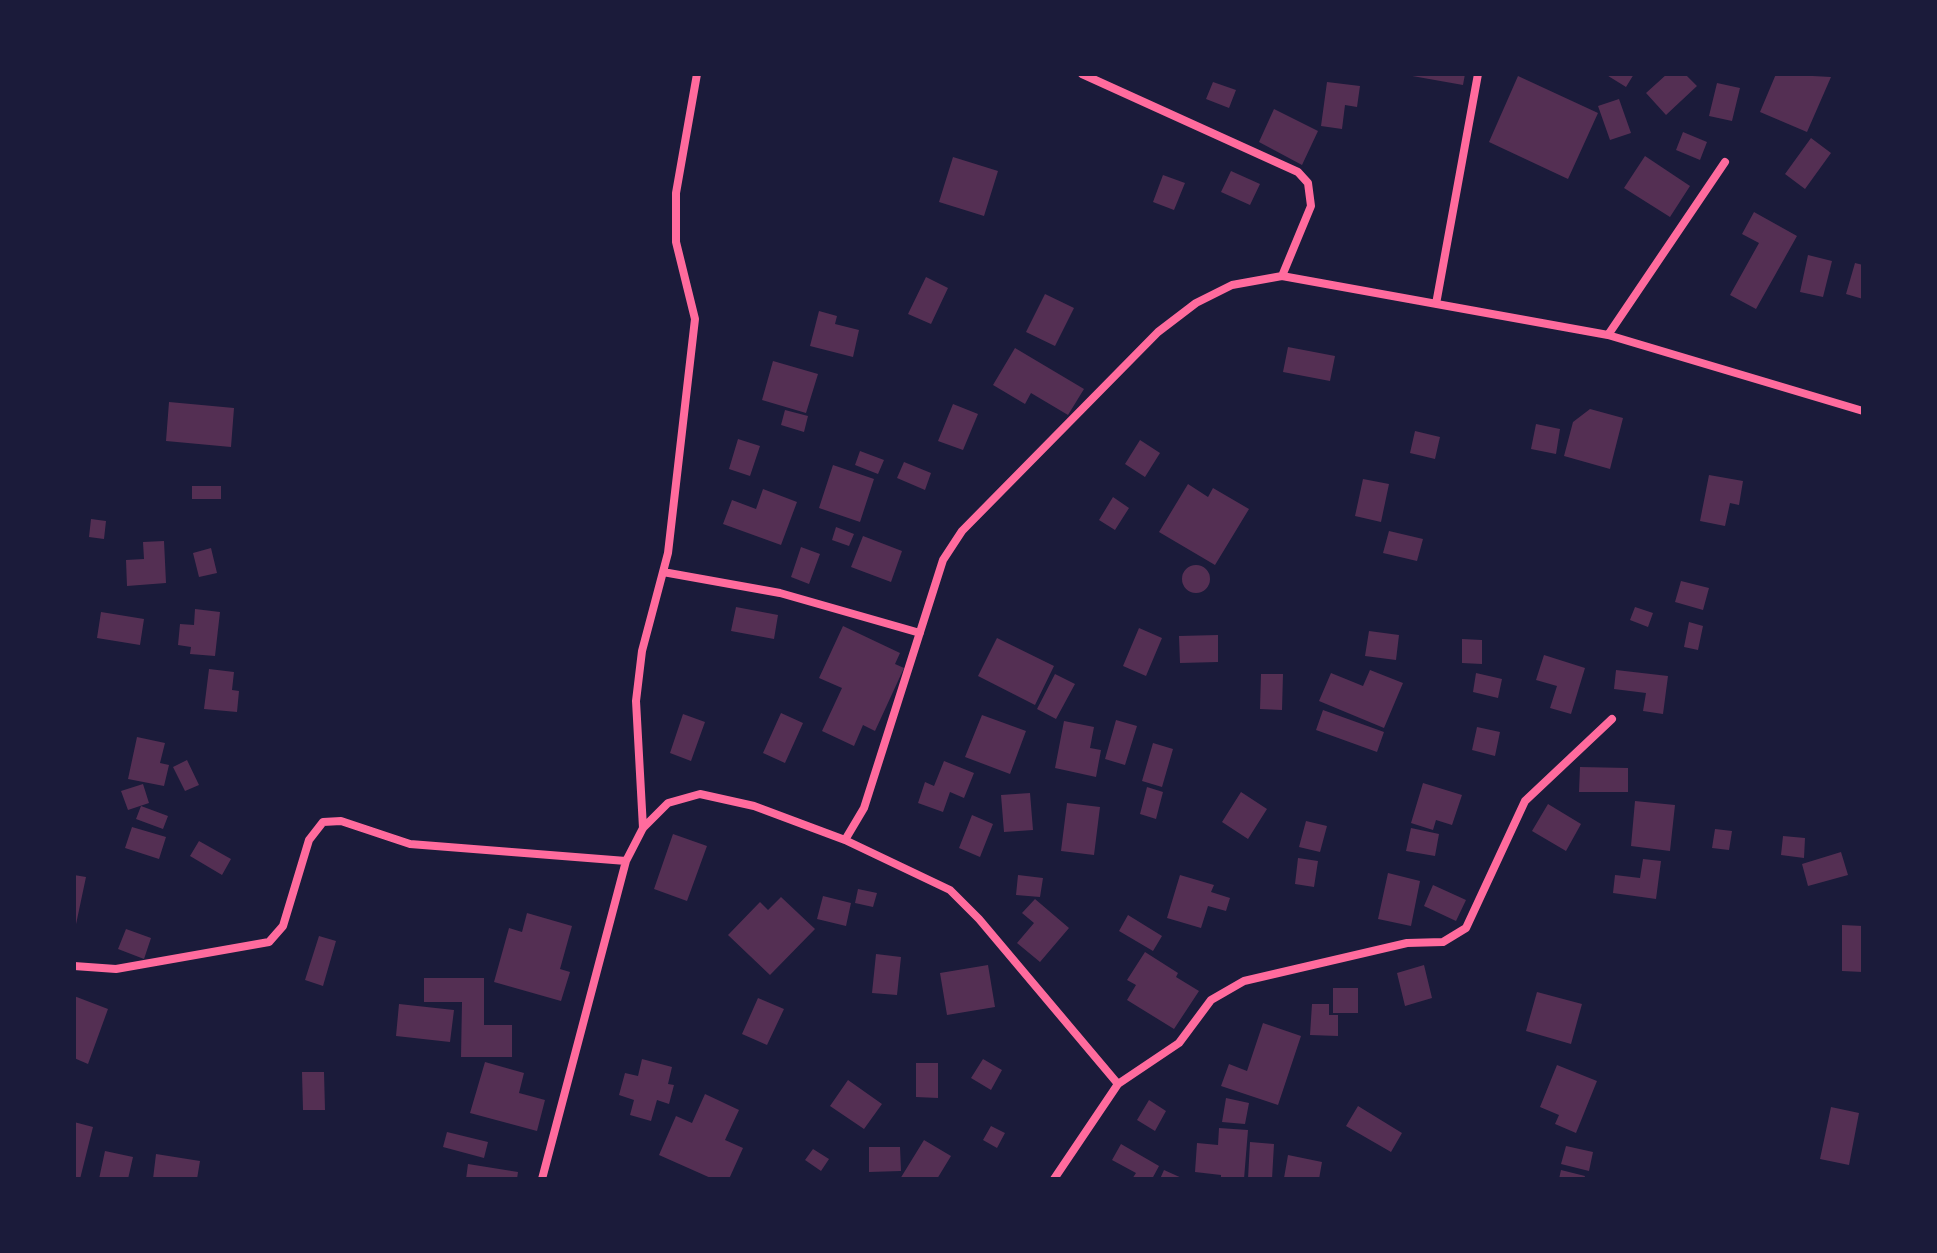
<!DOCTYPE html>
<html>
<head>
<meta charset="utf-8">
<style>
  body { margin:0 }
  #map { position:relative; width:1937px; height:1253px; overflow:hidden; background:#1b1b3a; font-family:Ubuntu,sans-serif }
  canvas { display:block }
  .frame { position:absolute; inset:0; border:76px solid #1b1b3a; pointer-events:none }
</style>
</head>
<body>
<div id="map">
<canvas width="1937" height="1253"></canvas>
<div class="frame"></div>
</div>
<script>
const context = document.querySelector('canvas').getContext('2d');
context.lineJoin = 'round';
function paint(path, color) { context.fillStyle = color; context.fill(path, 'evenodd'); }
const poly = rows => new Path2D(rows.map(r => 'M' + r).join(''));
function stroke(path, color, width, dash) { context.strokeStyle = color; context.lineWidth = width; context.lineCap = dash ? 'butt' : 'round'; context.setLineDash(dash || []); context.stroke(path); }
const building = poly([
  [1401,74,1465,74,1463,85],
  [1605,74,1634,74,1626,87],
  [1667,74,1685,74,1697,86,1666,115,1646,93],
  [1776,74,1831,77,1807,132,1760,112],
  [1518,76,1598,113,1568,179,1489,142],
  [1213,82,1236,90,1229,108,1206,99],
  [1327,82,1360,86,1357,107,1345,105,1342,129,1321,126],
  [1717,83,1740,88,1732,121,1709,116],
  [1619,99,1631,133,1610,140,1598,106],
  [1274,109,1318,131,1302,165,1259,142],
  [1683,132,1707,142,1700,160,1676,150],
  [1811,138,1831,153,1805,189,1785,174],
  [1645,156,1690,186,1670,217,1624,188],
  [953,157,998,171,984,216,939,202],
  [1231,171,1260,184,1250,205,1221,192],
  [1163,175,1185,183,1174,210,1153,202],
  [1754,212,1797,236,1756,309,1730,295,1759,243,1742,234],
  [1808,255,1832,261,1823,297,1800,292],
  [1855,263,1863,265,1863,299,1846,294],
  [926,277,948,288,931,324,908,314],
  [1045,294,1074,308,1055,346,1026,332],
  [819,311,837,316,835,324,859,330,853,357,810,346],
  [1288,347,1335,356,1330,381,1283,372],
  [1015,348,1084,389,1068,415,1031,393,1025,404,993,385],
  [773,361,818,374,806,413,762,400],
  [169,402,234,408,231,447,166,441],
  [953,404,978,414,963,450,938,441],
  [1590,409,1623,418,1610,469,1564,456,1573,422],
  [785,410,808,416,804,432,781,425],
  [1536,424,1560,429,1556,454,1531,449],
  [1415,431,1440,437,1435,459,1410,453],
  [738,439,760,446,750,476,729,469],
  [1140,440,1160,453,1145,477,1125,464],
  [860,451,884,460,878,474,855,465],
  [904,462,931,473,925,490,897,478],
  [833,465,874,479,860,522,819,508],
  [1709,475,1743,481,1739,505,1730,503,1725,526,1700,521],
  [1363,479,1389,484,1381,522,1355,516],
  [1188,484,1208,497,1213,488,1249,509,1215,565,1159,532],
  [192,486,221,486,221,499,192,499],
  [763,489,797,502,781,545,723,524,732,500,756,509],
  [1113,497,1129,508,1115,530,1099,520],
  [91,519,106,521,104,539,89,537],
  [836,527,854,534,849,546,832,540],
  [1389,531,1423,539,1417,561,1383,553],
  [863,536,902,551,891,582,851,567],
  [164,541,166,583,127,586,126,560,144,559,143,542],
  [801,547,820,554,809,584,791,577],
  [211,548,217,573,199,577,193,553],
  '1182 579a14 14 0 1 1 28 0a14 14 0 1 1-28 0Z',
  [1681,581,1709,588,1703,610,1675,602],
  [736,607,778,615,774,639,731,631],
  [1635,607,1653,613,1648,627,1630,620],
  [195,609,220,612,215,656,190,654,191,647,178,645,180,624,194,625],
  [101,612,144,619,140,645,97,638],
  [1689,622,1703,626,1698,650,1684,647],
  [843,626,900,653,895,664,904,668,875,731,863,725,854,746,822,731,842,688,819,678],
  [1139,628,1162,638,1146,676,1123,666],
  [1369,631,1399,635,1396,660,1365,656],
  [1218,635,1218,662,1180,663,1179,636],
  [997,638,1054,666,1035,705,978,676],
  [1462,639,1482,640,1482,664,1462,663],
  [1544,655,1585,668,1571,714,1550,708,1557,686,1536,680],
  [209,669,234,672,232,690,239,691,237,712,204,709],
  [1370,670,1403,683,1384,728,1319,701,1331,673,1363,686],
  [1616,670,1668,676,1663,714,1643,711,1646,693,1614,689],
  [1476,673,1502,679,1498,698,1473,692],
  [1055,674,1075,684,1056,719,1037,709],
  [1261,674,1283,674,1282,710,1260,709],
  [1323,710,1384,732,1377,752,1316,730],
  [781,713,803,723,785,763,763,753],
  [683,714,705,722,691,761,670,753],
  [982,715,1026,731,1010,774,965,757],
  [1116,720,1137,726,1125,765,1105,759],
  [1064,721,1094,727,1090,748,1101,750,1096,777,1055,768],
  [1477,727,1500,732,1495,756,1472,750],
  [137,737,165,743,160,763,169,765,164,786,128,779],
  [1153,743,1173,749,1162,787,1142,781],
  [187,760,199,785,185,791,173,767],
  [944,761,974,773,964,798,950,792,943,812,918,803,925,782,934,786],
  [1580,767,1628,768,1628,792,1579,792],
  [1423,783,1462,795,1452,825,1436,820,1433,830,1411,823],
  [143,784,149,803,128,810,121,791],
  [1147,787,1163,792,1156,819,1140,814],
  [1241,792,1267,809,1248,839,1222,822],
  [1030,793,1033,830,1004,832,1001,795],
  [1635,801,1675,805,1670,851,1631,846],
  [1067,803,1100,807,1094,855,1061,851],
  [1548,804,1581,824,1566,851,1532,831],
  [141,806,168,816,163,829,136,819],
  [972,815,993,824,980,857,959,848],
  [1306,821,1327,826,1320,852,1299,847],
  [132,827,166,837,159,859,125,848],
  [1411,828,1439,834,1435,856,1406,851],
  [1715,829,1732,831,1729,850,1712,848],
  [673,834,707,846,687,901,654,889],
  [1783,836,1805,838,1804,858,1781,855],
  [199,841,231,859,222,875,190,856],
  [1841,852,1848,875,1808,886,1802,864],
  [1298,858,1318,861,1314,887,1295,884],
  [1643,859,1661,861,1656,899,1613,893,1615,875,1640,878],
  [1388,873,1420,881,1411,926,1378,919],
  [74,875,86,877,75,929,74,929],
  [1018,875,1043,878,1040,897,1016,895],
  [1180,875,1214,885,1211,892,1230,898,1226,911,1208,906,1201,928,1167,918],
  [1433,885,1466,900,1456,921,1424,906],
  [858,889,877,893,873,907,855,903],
  [823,896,851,903,846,926,817,919],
  [781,897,815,929,770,975,728,935,760,902,768,910],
  [1035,899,1069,928,1040,962,1017,943,1034,923,1022,913],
  [527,913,572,926,560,969,570,972,561,1001,494,982,509,928,522,932],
  [1128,915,1162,936,1153,951,1119,931],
  [1842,925,1863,926,1863,972,1842,971],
  [126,929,151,938,144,959,118,949],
  [319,936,336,941,323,986,305,980],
  [1145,952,1178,973,1176,977,1199,991,1174,1029,1127,1000,1136,985,1127,980],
  [876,954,901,957,897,995,872,993],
  [988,965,995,1007,947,1015,940,973],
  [1424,965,1432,998,1405,1006,1397,973],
  [424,978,484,978,484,1025,512,1025,512,1057,461,1057,462,1002,424,1002],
  [1333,988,1358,988,1358,1013,1333,1013],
  [1537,992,1582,1004,1571,1044,1526,1031],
  [74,996,108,1009,88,1064,74,1058],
  [758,998,784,1009,767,1045,742,1034],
  [399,1004,454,1010,450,1042,396,1036],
  [1312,1004,1329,1004,1329,1015,1338,1015,1338,1036,1310,1035],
  [1263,1023,1301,1036,1278,1105,1221,1086,1229,1064,1247,1071],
  [642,1059,672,1067,668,1084,674,1085,669,1104,657,1100,651,1121,630,1115,634,1100,619,1095,625,1073,638,1076],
  [983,1059,1002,1070,991,1090,971,1078],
  [485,1062,524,1073,519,1093,545,1100,537,1131,470,1113],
  [916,1063,938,1063,938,1098,916,1097],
  [1557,1065,1597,1081,1576,1133,1555,1124,1559,1115,1540,1107],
  [302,1072,324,1072,325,1110,303,1110],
  [848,1080,882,1104,864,1129,830,1106],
  [705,1094,739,1110,725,1140,743,1148,729,1179,713,1179,659,1155,676,1116,692,1123],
  [1226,1098,1249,1103,1245,1124,1222,1122],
  [1149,1100,1166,1111,1155,1131,1137,1120],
  [1358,1106,1402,1133,1391,1152,1346,1126],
  [1831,1107,1859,1113,1849,1165,1820,1159],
  [74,1122,93,1127,80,1179,74,1179],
  [991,1126,1005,1133,997,1148,983,1140],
  [1219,1128,1248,1130,1244,1179,1221,1179,1221,1175,1195,1172,1197,1143,1218,1145],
  [447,1132,488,1142,484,1158,443,1147],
  [924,1140,951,1156,937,1179,900,1179],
  [1250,1142,1274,1144,1272,1179,1248,1179],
  [1121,1144,1159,1166,1152,1179,1132,1179,1136,1173,1112,1160],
  [1566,1146,1593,1152,1589,1171,1561,1164],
  [869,1147,900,1147,901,1171,869,1172],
  [813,1149,829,1159,821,1171,805,1160],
  [105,1151,133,1157,128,1179,99,1179],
  [156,1154,200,1161,197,1179,153,1179],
  [1288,1155,1322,1162,1319,1179,1284,1178],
  [468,1164,518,1172,517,1179,466,1179],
  [1164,1170,1184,1179,1160,1179],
  [1561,1170,1585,1176,1584,1179,1559,1179]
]);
const minor = poly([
  [1082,74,1298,172,1308,183,1311,206,1282,276],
  [1436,304,1478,74],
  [1608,335,1863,411],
  [663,572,780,593,920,633],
  [643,828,636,701,642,651,668,553,695,319,676,242,676,193,697,74],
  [845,840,864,808,943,560,962,531,1158,332,1196,303,1232,285,1282,276,1608,335,1725,162],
  [74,966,116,969,269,942,283,926,309,840,323,822,341,821,410,844,626,861],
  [542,1179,626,861,643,828,668,803,700,794,754,806,845,840,950,890,979,919,1118,1084],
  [1054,1179,1118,1084,1179,1043,1211,1000,1244,981,1407,943,1443,942,1466,928,1525,801,1612,719]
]);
paint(building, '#542f53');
stroke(minor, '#ff6b9d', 8);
</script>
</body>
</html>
